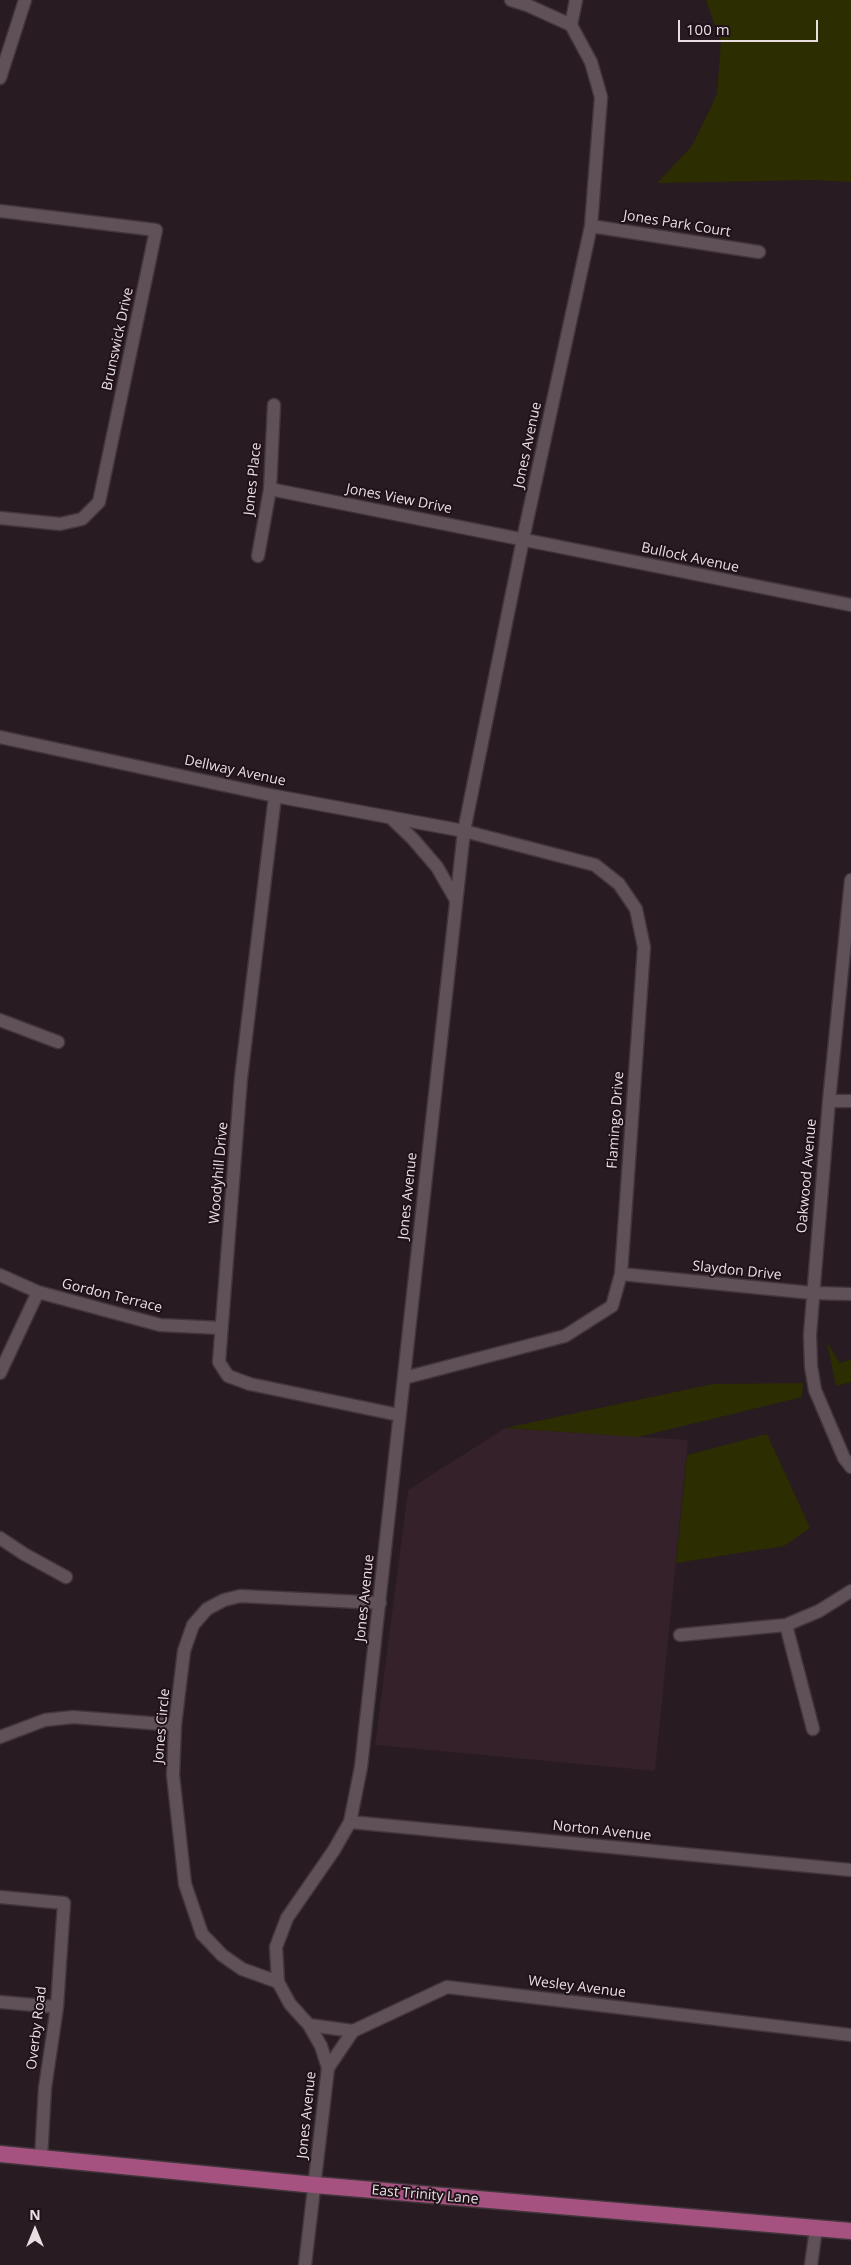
<!DOCTYPE html>
<html>
<head>
<meta charset="utf-8">
<style>
  body { margin:0 }
  #map { position:relative; width:851px; height:2265px; overflow:hidden; background:#281b21; font-family:"Open Sans",sans-serif }
  canvas { display:block }
  .north { position:absolute; left:10px; top:2205px; width:50px; height:50px; -webkit-text-stroke:4px #1f1218; paint-order:stroke; rotate:0deg; font-size:14px; font-weight:700; line-height:20px; text-align:center; color:#e9dfe3 }
  .north::after { content:''; display:block; margin:auto; width:18px; height:22px; background:#e9dfe3; clip-path:polygon(50% 0,100% 100%,50% 72%,0 100%) }
  .scale { position:absolute; left:678px; top:20px; width:140px; height:22px; box-sizing:border-box; border:2px solid #e9dfe3; border-top:0; padding-left:6px; font-size:15px; line-height:18px; white-space:nowrap; color:#e9dfe3; -webkit-text-stroke:4px #1f1218; paint-order:stroke }
</style>
</head>
<body>
<div id="map">
<canvas width="851" height="2265"></canvas>
<div class="north">N</div>
<div class="scale">100 m</div>
</div>
<script>
const context = document.querySelector('canvas').getContext('2d');
context.lineJoin = 'round';
function paint(path, color) { context.fillStyle = color; context.fill(path, 'evenodd'); }
const poly = rows => new Path2D(rows.map(r => 'M' + r).join(''));
function stroke(path, color, width, dash) { context.strokeStyle = color; context.lineWidth = width; context.lineCap = dash ? 'butt' : 'round'; context.setLineDash(dash || []); context.stroke(path); }
function label(font, color, halo, rows, align = 'center') {
  context.font = font + ' "Open Sans",sans-serif'; context.lineWidth = 4; context.setLineDash([]); context.textBaseline = 'middle'; context.strokeStyle = halo; context.fillStyle = color; for (const [text, x, y, turn = 0] of rows) {
    context.save(); context.translate(x, y); context.rotate((+turn || 0) * Math.PI / 180); context.textAlign = isNaN(turn) ? turn : align; if (halo) context.strokeText(text, 0, 0); context.fillText(text, 0, 0); context.restore();
  }
}
const built = poly([
  [505,1428,688,1440,655,1771,375,1745,408,1490]
]);
const green = poly([
  [706,0,851,0,851,182,815,180,657,183,692,146,717,94,721,42],
  [827,1342,840,1363,851,1360,851,1382,836,1386],
  [803,1383,802,1397,638,1437,505,1428,713,1384],
  [767,1434,810,1528,784,1546,676,1563,687,1455]
]);
const minor = poly([
  [511,0,527,5,571,25],
  [0,78,25,0],
  [0,211,156,230,99,502,82,519,60,524,0,518],
  [591,226,759,252],
  [270,489,851,605],
  [258,556,270,489,274,405],
  [0,737,275,796,464,831,595,865,619,884,636,909,644,947,621,1274,612,1306,565,1336,404,1378],
  [275,796,241,1078,219,1362,228,1376,250,1384,399,1415],
  [390,817,413,839,437,867,456,900],
  [851,880,829,1101,810,1335,811,1366,815,1390,844,1458,851,1467],
  [0,1020,58,1042],
  [829,1101,851,1101],
  [621,1274,812,1293,851,1294],
  [0,1275,38,1292,160,1325,221,1328],
  [0,1373,38,1292],
  [0,1538,24,1554,66,1577],
  [786,1625,813,1729],
  [680,1635,786,1625,819,1611,851,1591],
  [0,1737,45,1720,73,1717,175,1725],
  [350,1822,851,1870],
  [0,1897,64,1903,57,2007,45,2088,41,2158],
  [278,1982,242,1969,222,1955,202,1934,185,1884,173,1775,175,1725,184,1651,193,1625,207,1609,224,1600,240,1596,380,1603],
  [0,2002,57,2007],
  [309,2025,353,2031],
  [328,2068,353,2031,447,1987,851,2035],
  [305,2265,328,2068,321,2046,309,2025,290,2004,278,1982,276,1947,287,1918,334,1850,350,1822,361,1767,464,831,523,539,591,226,601,97,591,62,571,25,576,0],
  [811,2265,816,2229]
]);
const major = poly([
  [0,2154,315,2185,851,2231]
]);
const streetNames = [
  ["Jones Park Court",677,224,9],
  ["Brunswick Drive",118,339,-78],
  ["Jones Avenue",528,445,-78],
  ["Jones Place",253,479,-84],
  ["Jones View Drive",399,499,11],
  ["Bullock Avenue",690,558,12],
  ["Dellway Avenue",235,771,12],
  ["Flamingo Drive",616,1120,-86],
  ["Woodyhill Drive",219,1173,-85],
  ["Oakwood Avenue",807,1176,-85],
  ["Jones Avenue",408,1196,-84],
  ["Slaydon Drive",737,1271,6],
  ["Gordon Terrace",112,1296,14],
  ["Jones Avenue",365,1598,-84],
  ["Jones Circle",162,1726,-85],
  ["Norton Avenue",602,1831,6],
  ["Wesley Avenue",577,1987,7],
  ["Overby Road",37,2028,-83],
  ["Jones Avenue",307,2115,-84],
  ["East Trinity Lane",425,2195,5]
];
paint(built, '#34212a');
paint(green, '#2c2d00');
stroke(minor, '#41363b', 15);
stroke(major, '#41363b', 19);
stroke(minor, '#605058', 12);
stroke(major, '#a65280', 16);
label('14px', '#e9dfe3', '#1f1218', streetNames);
</script>
</body>
</html>
